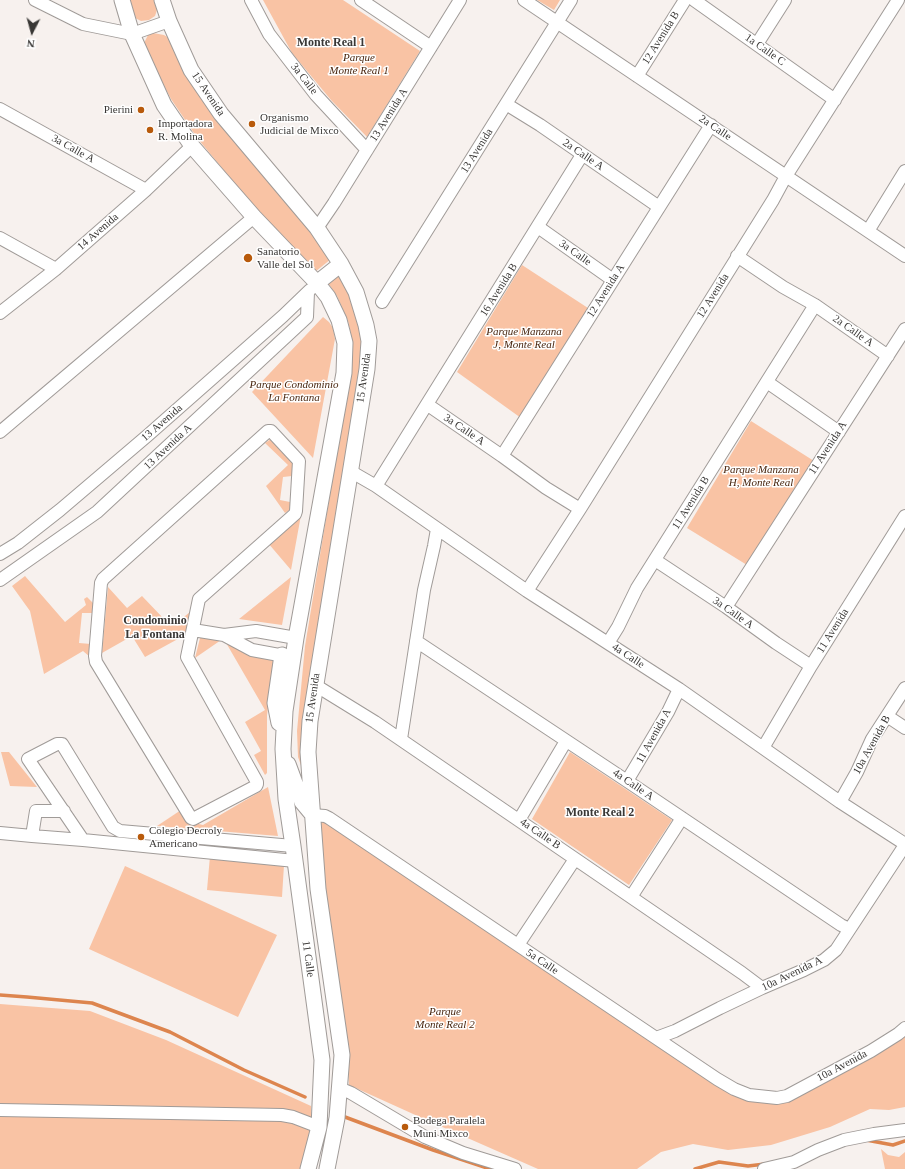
<!DOCTYPE html>
<html>
<head>
<meta charset="utf-8">
<style>
  body { margin:0 }
  #map { position:relative; width:905px; height:1169px; overflow:hidden; background:#f7f1ee; font-family:Georgia,serif }
  canvas { display:block }
  .north { position:absolute; left:12px; top:12px; width:40px; height:40px; -webkit-text-stroke:3px #fff; paint-order:stroke; rotate:186deg; font-size:11px; font-weight:700; line-height:16px; text-align:center; color:#393735 }
  .north::after { content:''; display:block; margin:auto; width:14px; height:18px; background:#393735; clip-path:polygon(50% 0,100% 100%,50% 72%,0 100%) }
</style>
</head>
<body>
<div id="map">
<canvas width="905" height="1169"></canvas>
<div class="north">N</div>
</div>
<script>
const context = document.querySelector('canvas').getContext('2d');
context.lineJoin = 'round';
function paint(path, color) { context.fillStyle = color; context.fill(path, 'evenodd'); }
const poly = rows => new Path2D(rows.map(r => 'M' + r).join(''));
function stroke(path, color, width, dash) { context.strokeStyle = color; context.lineWidth = width; context.lineCap = dash ? 'butt' : 'round'; context.setLineDash(dash || []); context.stroke(path); }
function label(font, color, halo, rows, align = 'center') {
  context.font = font + ' Georgia,serif'; context.lineWidth = 3; context.setLineDash([]); context.textBaseline = 'middle'; context.strokeStyle = halo; context.fillStyle = color; for (const [text, x, y, turn = 0] of rows) {
    context.save(); context.translate(x, y); context.rotate((+turn || 0) * Math.PI / 180); context.textAlign = isNaN(turn) ? turn : align; if (halo) context.strokeText(text, 0, 0); context.fillText(text, 0, 0); context.restore();
  }
}
const green = poly([
  [129,0,154,0,157,10,155,16,149,20,141,21,133,17],
  [263,0,343,0,420,51,367,137,331,100,292,53],
  [537,0,560,0,554,10],
  [153,33,164,35,169,38,185,70,215,118,310,231,331,259,315,272,260,214,198,139,171,99,143,45,148,35],
  [522,265,588,308,521,418,457,372],
  [338,274,350,290,362,337,361,364,307,782,298,757,297,731,305,646,335,464,351,378,353,345,348,321,337,296,328,283],
  [323,317,329,322,333,328,335,339,313,458,252,392],
  [751,421,814,461,747,565,687,528],
  [271,439,294,465,292,476,283,477,280,500,290,502,291,509,285,513,266,486,288,465,265,443],
  [301,515,291,570,268,543],
  [25,576,65,622,86,605,84,599,87,597,95,605,95,613,82,613,79,643,91,644,90,657,83,651,44,674,30,611,12,586],
  [291,577,282,625,239,619],
  [108,587,127,608,142,596,164,619,168,616,175,624,190,612,187,634,145,657,132,636,102,653],
  [203,634,224,638,195,658,200,638],
  [225,641,276,652,267,715,267,773,265,775,254,755,261,751,245,722,265,710],
  [1,752,9,752,37,787,10,786],
  [570,752,672,820,629,885,532,819],
  [268,787,278,836,157,826,181,810,190,822,203,825],
  [319,814,733,1091,790,1097,905,1036,905,1107,889,1110,870,1109,830,1127,771,1145,728,1150,693,1144,661,1152,637,1169,538,1169,422,1118,349,1085,347,1055,321,889],
  [210,856,284,865,282,897,207,890],
  [125,866,277,935,238,1017,89,949],
  [0,1004,90,1011,166,1040,311,1106,311,1134,301,1169,0,1169],
  [881,1149,888,1155,899,1157,905,1152,905,1169,885,1169]
]);
const stream = poly([
  [0,995,27,997,92,1003,170,1032,244,1070,305,1097],
  [345,1117,433,1150,490,1169],
  [866,1140,893,1145,905,1141],
  [695,1169,719,1162,748,1166,765,1164]
]);
const minor = poly([
  [35,0,83,24,132,34,169,21],
  [251,0,269,34,316,95,367,150],
  [361,0,431,47],
  [524,0,905,256],
  [694,0,835,100],
  [757,44,785,0],
  [637,76,685,0],
  [506,104,540,125,659,207],
  [0,109,146,190],
  [538,227,613,280],
  [317,228,334,203,460,0],
  [868,231,905,171],
  [0,238,56,269],
  [737,256,783,287,815,305,888,356],
  [382,302,571,0],
  [0,313,56,269,146,190,192,146],
  [767,382,839,432],
  [428,405,502,456,546,488,580,509],
  [268,431,271,431,299,461,296,511,295,514,199,599,187,657,257,782,257,784,256,786,193,819,191,818,96,662,95,656,101,583,103,579,268,431],
  [0,432,254,217],
  [502,456,711,125],
  [350,471,376,486,527,591,679,689,840,802,905,844],
  [376,486,582,155],
  [0,554,18,543,60,510,147,436,283,316,310,290],
  [655,560,726,607,776,643,811,666],
  [0,580,97,512,307,317,308,292],
  [527,591,580,509,773,200,786,176,898,0],
  [726,607,905,329],
  [193,630,224,635,256,631,296,638],
  [224,635,252,650,290,657],
  [416,641,627,781,841,925,849,929],
  [608,643,618,627,637,588,815,305],
  [315,685,375,722,742,973,762,988],
  [887,716,905,728],
  [401,739,424,590,434,546,437,529],
  [763,748,811,666,905,516],
  [627,781,668,712,679,689],
  [840,802,857,772,872,739,905,688],
  [64,811,36,811,32,836,83,840,295,861],
  [312,815,325,816,329,818,717,1079,734,1089,749,1095,777,1098,787,1096,871,1051,898,1034,905,1028],
  [519,820,566,741],
  [0,833,32,836],
  [83,840,28,759,57,744,62,744,113,827,120,831,293,846],
  [631,897,682,818],
  [518,945,575,859],
  [656,1038,675,1031,720,1008,762,988,804,970,824,960,836,950,905,845],
  [339,1088,351,1093,425,1137,463,1153,515,1169],
  [0,1110,282,1115,293,1117,319,1127],
  [764,1169,794,1162,818,1150,844,1140,874,1134,905,1130]
]);
const major = poly([
  [122,0,132,34,164,105,192,146,254,217,317,283,328,297,339,320,345,343,344,373,296,638,285,711,283,749,286,799,293,846,322,1060,319,1127,308,1169],
  [162,0,169,21,191,70,221,114,317,228,341,264,356,292,366,325,369,341,367,369,310,721,308,752,318,889,342,1055,337,1118,327,1169],
  [317,283,341,264],
  [279,723,275,703,282,655],
  [288,764,302,802,312,814]
]);
const markers = [
  [141,110,4,"#b85a0b"],
  [252,124,4,"#b85a0b"],
  [150,130,4,"#b85a0b"],
  [248,258,5,"#b85a0b"],
  [141,837,4,"#b85a0b"],
  [405,1127,4,"#b85a0b"]
];
const streetNames = [
  ["12 Avenida B",661,38,-58],
  ["1a Calle C",765,50,35],
  ["3a Calle",304,79,52],
  ["15 Avenida",208,94,56],
  ["13 Avenida A",389,115,-58],
  ["2a Calle",715,128,34],
  ["3a Calle A",73,149,29],
  ["13 Avenida",477,151,-58],
  ["2a Calle A",583,155,34],
  ["14 Avenida",98,232,-41],
  ["3a Calle",575,253,35],
  ["16 Avenida B",499,290,-58],
  ["12 Avenida A",606,291,-58],
  ["12 Avenida",713,296,-58],
  ["2a Calle A",853,331,35],
  ["15 Avenida",364,378,-82],
  ["13 Avenida",162,423,-41],
  ["3a Calle A",464,430,34],
  ["13 Avenida A",168,447,-43],
  ["11 Avenida A",828,448,-57],
  ["11 Avenida B",691,503,-58],
  ["3a Calle A",733,613,35],
  ["11 Avenida",833,631,-58],
  ["4a Calle",628,656,33],
  ["15 Avenida",313,698,-82],
  ["11 Avenida A",654,736,-61],
  ["10a Avenida B",872,745,-61],
  ["4a Calle A",633,785,34],
  ["4a Calle B",540,834,34],
  ["11 Calle",308,959,82],
  ["5a Calle",542,962,34],
  ["10a Avenida A",792,974,-26],
  ["10a Avenida",842,1066,-28]
];
const parkNames = [
  ["Parque",359,58],
  ["Monte Real 1",359,71],
  ["Parque Manzana",524,332],
  ["J, Monte Real",524,345],
  ["Parque Condominio",294,385],
  ["La Fontana",294,398],
  ["Parque Manzana",761,470],
  ["H, Monte Real",761,483],
  ["Parque",445,1012],
  ["Monte Real 2",445,1025]
];
const poiNames = [
  ["Pierini",133,110,"right"],
  ["Organismo",260,118],
  ["Judicial de Mixco",260,131],
  ["Importadora",158,124],
  ["R. Molina",158,137],
  ["Sanatorio",257,252],
  ["Valle del Sol",257,265],
  ["Colegio Decroly",149,831],
  ["Americano",149,844],
  ["Bodega Paralela",413,1121],
  ["Muni Mixco",413,1134]
];
const neighbourhoodNames = [
  ["Monte Real 1",331,43],
  ["Condominio",155,621],
  ["La Fontana",155,635],
  ["Monte Real 2",600,813]
];
paint(green, '#f9c3a4');
stroke(stream, '#dd854e', 3.5);
stroke(minor, '#a09b98', 14);
stroke(major, '#a09b98', 17);
stroke(minor, '#fff', 12);
stroke(major, '#fff', 15);
for (const [x, y, r, color] of markers) { const dot = new Path2D(); dot.arc(x, y, r, 0, 2 * Math.PI); context.fillStyle = color; context.fill(dot); stroke(dot, '#fff', 1.5); }
label('11px', '#393735', '#fff', streetNames);
label('italic 11px', '#49260f', '#fff', parkNames);
label('11px', '#393735', '#fff', poiNames, 'left');
label('bold 12px', '#393735', '#fff', neighbourhoodNames);
</script>
</body>
</html>
